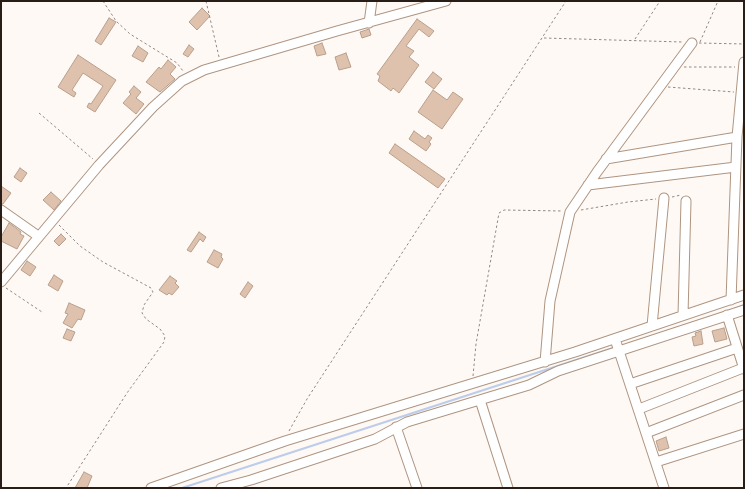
<!DOCTYPE html>
<html>
<head>
<meta charset="utf-8">
<style>
  body { margin:0 }
  #map { position:relative; width:745px; height:489px; overflow:hidden; background:#fff9f5; font-family:Karla,sans-serif }
  canvas { display:block }
  .frame { position:absolute; inset:0; border:2px solid #281e17; pointer-events:none }
</style>
</head>
<body>
<div id="map">
<canvas width="745" height="489"></canvas>
<div class="frame"></div>
</div>
<script>
const context = document.querySelector('canvas').getContext('2d');
context.lineJoin = 'round';
const poly = rows => new Path2D(rows.map(r => 'M' + r).join(''));
function stroke(path, color, width, dash) { context.strokeStyle = color; context.lineWidth = width; context.lineCap = dash ? 'butt' : 'round'; context.setLineDash(dash || []); context.stroke(path); }
function paint(path, color) { context.fillStyle = color; context.fill(path, 'evenodd'); }
const stream = poly([
  [734,309,744,305],
  [182,488,616,347]
]);
const building = poly([
  [202,8,210,16,197,30,189,22,202,8],
  [109,18,116,22,101,45,95,41,109,18],
  [417,19,434,31,429,37,419,29,406,46,414,51,409,57,419,65,399,93,393,88,391,91,378,81,380,76,377,74,417,19],
  [369,29,371,35,362,38,360,32,369,29],
  [322,43,326,54,317,56,314,46,322,43],
  [189,45,194,49,188,57,183,54,189,45],
  [138,46,148,53,143,62,132,56,138,46],
  [346,53,351,67,339,70,335,57,346,53],
  [78,55,116,80,95,112,87,107,89,103,91,104,103,86,83,73,72,90,76,93,74,97,58,87,78,55],
  [168,60,176,67,170,74,175,79,160,92,146,82,159,67,161,69,168,60],
  [433,72,442,79,434,89,425,82,433,72],
  [134,86,141,92,136,98,144,104,136,114,123,103,131,94,129,92,134,86],
  [433,90,447,100,453,92,463,99,442,129,418,112,433,90],
  [414,131,425,139,428,135,432,138,429,142,431,144,426,151,409,139,414,131],
  [395,144,445,179,438,188,389,153,395,144],
  [20,168,27,173,21,182,14,177,20,168],
  [1,186,11,193,3,204,1,204,1,186],
  [51,192,61,201,54,210,43,200,51,192],
  [9,223,21,232,20,234,24,236,17,249,1,241,1,237,9,223],
  [199,232,206,237,203,242,200,239,191,252,187,250,199,232],
  [61,234,66,239,59,246,54,241,61,234],
  [214,250,222,254,221,257,223,259,218,268,207,262,214,250],
  [27,261,36,267,30,276,21,270,27,261],
  [54,275,63,281,58,291,48,285,54,275],
  [170,276,177,281,175,283,179,287,172,295,169,293,167,295,159,290,170,276],
  [248,282,253,286,245,298,240,294,248,282],
  [69,303,85,310,81,320,78,319,72,328,63,323,68,314,65,313,69,303],
  [724,328,727,339,715,342,712,331,724,328],
  [67,329,75,332,71,341,63,338,67,329],
  [701,331,703,344,694,346,692,337,696,336,695,333,701,331],
  [666,437,669,448,659,451,656,441,666,437],
  [84,472,92,476,87,488,75,488,84,472]
]);
const path = poly([
  [103,1,116,21,130,34,177,63,183,71],
  [206,1,219,57],
  [544,38,682,42],
  [635,39,660,1],
  [700,42,718,1],
  [699,43,744,44],
  [684,67,735,67],
  [668,87,734,92],
  [39,113,93,159],
  [672,197,681,195],
  [581,210,628,202,656,199],
  [59,225,80,246,103,262,151,288,153,292,144,305,142,313,146,319,160,329,165,336,164,342,127,393,66,488],
  [6,288,42,312],
  [473,376,476,344,499,213,504,210,562,211],
  [289,431,307,399,566,1]
]);
const minor = poly([
  [369,23,372,1],
  [606,159,737,137],
  [588,185,736,167],
  [1,210,38,236],
  [1,282,99,165,153,107,182,81,204,70,337,31,446,1],
  [731,300,737,137,744,62],
  [683,315,686,201],
  [727,315,744,369],
  [652,326,664,198],
  [615,339,664,488],
  [545,362,550,301,570,212,597,172,692,43],
  [630,384,737,348],
  [480,400,508,488],
  [639,409,743,368],
  [396,427,417,488],
  [646,433,744,395],
  [656,462,744,434],
  [151,488,285,441,575,352,744,295],
  [221,488,251,480,375,439,407,422,529,385,558,371,744,310]
]);
stroke(stream, '#bbcdeb', 2);
paint(building, '#dec2ae');
stroke(building, '#b99f8b', 1);
stroke(minor, '#af9581', 11);
stroke(path, '#908883', 1, [2.5, 2.5]);
stroke(minor, '#fff', 9);
</script>
</body>
</html>
